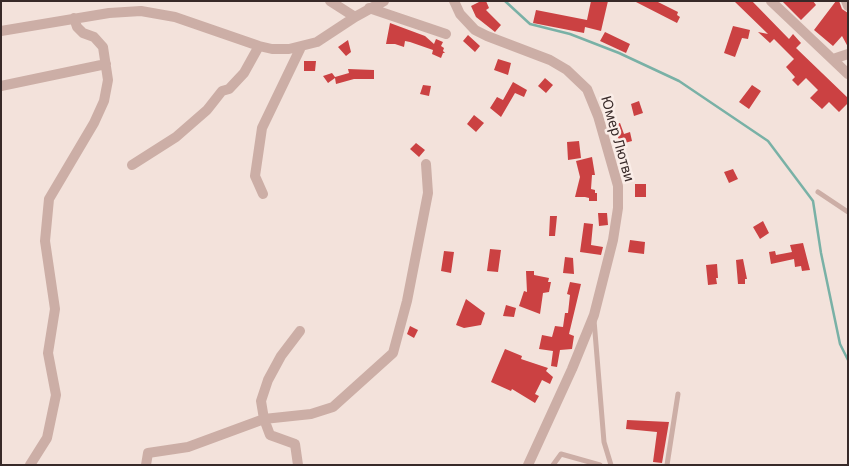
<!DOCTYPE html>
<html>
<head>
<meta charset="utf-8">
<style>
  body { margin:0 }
  #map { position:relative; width:849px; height:466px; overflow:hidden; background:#f3e2db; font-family:"Noto Sans",sans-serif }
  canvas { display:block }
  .frame { position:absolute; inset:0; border:2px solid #372928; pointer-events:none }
</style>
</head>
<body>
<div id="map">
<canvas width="849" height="466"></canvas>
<div class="frame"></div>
</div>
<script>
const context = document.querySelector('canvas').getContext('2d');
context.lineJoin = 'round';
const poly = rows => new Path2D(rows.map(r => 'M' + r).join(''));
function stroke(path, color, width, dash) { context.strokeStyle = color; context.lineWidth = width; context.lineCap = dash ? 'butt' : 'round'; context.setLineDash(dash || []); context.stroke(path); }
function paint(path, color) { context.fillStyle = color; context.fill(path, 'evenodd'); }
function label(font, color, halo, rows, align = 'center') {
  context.font = font + ' "Noto Sans",sans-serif'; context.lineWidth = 5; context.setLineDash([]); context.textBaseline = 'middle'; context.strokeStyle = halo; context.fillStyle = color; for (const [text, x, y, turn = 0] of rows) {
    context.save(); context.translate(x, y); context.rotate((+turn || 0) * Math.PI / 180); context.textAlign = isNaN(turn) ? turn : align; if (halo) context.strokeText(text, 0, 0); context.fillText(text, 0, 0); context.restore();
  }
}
const stream = poly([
  [505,1,530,24,570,34,619,53,679,81,768,141,813,201,821,253,840,344,848,360]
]);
const building = poly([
  [481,1,486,1,489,8,486,10,501,25,495,32,476,17,471,6],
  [591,1,608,1,601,31,585,27,584,33,533,23,536,10,587,20],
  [634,1,656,1,678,12,677,15,680,17,677,23],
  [734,1,752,1,789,39,793,34,801,43,796,48,848,98,848,103,839,112,829,102,822,109,810,98,818,90,806,78,798,86,792,80,795,77,786,67,794,59,774,39,770,43,758,32,768,34],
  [782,1,813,1,816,5,801,20],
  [836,1,839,1,842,9,848,13,848,47,842,36,833,46,814,30],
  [390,23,425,36,434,44,436,39,443,42,441,46,444,48,443,51,445,53,443,53,441,58,432,54,433,50,410,42,405,41,404,47,395,44,386,44],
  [733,26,750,30,748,39,742,38,735,57,724,53],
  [605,32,630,44,626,53,600,41],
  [468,35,480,46,475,52,463,41],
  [348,40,351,52,346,56,338,47],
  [498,59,511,63,508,75,494,70],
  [304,61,316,61,315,71,304,71],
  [348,69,374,70,374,79,354,79,336,84,335,78,328,83,323,76,332,73,335,77,349,73],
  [545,78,553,85,546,93,538,86],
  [513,82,527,90,524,97,515,93,501,117,490,108,497,97,503,100],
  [423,85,431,86,429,96,420,94],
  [752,85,761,91,749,109,739,102],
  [639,101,643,113,634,116,631,104],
  [474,115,484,123,476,132,467,124],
  [620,123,624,134,630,132,632,141,621,144,617,135,612,136,609,126],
  [579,141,581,158,568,160,567,142],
  [416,143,425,150,419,157,410,149],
  [592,157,595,175,592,175,591,189,595,190,595,193,597,193,597,201,589,201,589,198,585,197,575,197,580,177,576,161],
  [733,169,738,179,729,183,724,172],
  [635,184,646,184,646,197,635,197],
  [598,213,607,213,608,225,599,226],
  [550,216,557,216,555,236,549,236],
  [763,221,769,233,760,239,753,227],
  [584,223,593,224,591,245,603,247,601,255,580,252],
  [630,240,645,242,644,254,628,252],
  [803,243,810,270,802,271,801,266,795,267,794,259,771,264,769,252,775,251,776,255,792,252,790,245],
  [490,249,501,250,498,272,487,271],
  [444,251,454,252,451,273,441,271],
  [565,257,573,258,574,274,563,273],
  [743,259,747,279,745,279,745,284,738,284,736,260],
  [717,264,718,278,716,278,717,284,708,285,706,265],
  [526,271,534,271,534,275,549,278,548,282,551,282,549,292,543,293,540,314,519,306,524,291,527,292],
  [570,282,581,284,569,334,574,336,572,349,560,350,557,367,551,366,553,351,539,349,542,335,552,337,555,326,563,327,565,313,568,313,570,295,567,294],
  [466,299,485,313,481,325,464,328,456,325],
  [506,305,516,308,514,317,503,316],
  [410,326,418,330,414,338,407,334],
  [505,349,522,356,521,359,548,368,546,371,553,377,550,384,542,380,535,394,539,396,535,403,512,389,511,391,491,382],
  [627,420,669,422,662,463,653,462,657,432,626,429]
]);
const lane = poly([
  [818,192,848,212],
  [594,320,604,442,611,465],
  [553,465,561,454,600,465],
  [667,465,678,394]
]);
const street = poly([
  [330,1,355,17],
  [454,1,460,14,475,30,487,36,550,60,567,70,587,89,598,116,618,186,618,208,613,240,594,315,572,369,528,465],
  [771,1,848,74],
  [846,1,848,6],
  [369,8,446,34],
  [1,31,109,13,141,11,175,17,259,46,272,49,289,49,317,42,355,17,384,1],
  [833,59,848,54],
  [1,86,106,64],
  [132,165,176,137,207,110,222,91,229,89,244,73,259,46],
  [263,194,255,176,262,128,301,47],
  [30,465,47,438,56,395,48,353,55,309,45,241,49,199,94,123,104,101,108,80,103,47,94,37,83,33,77,27,74,18],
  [146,465,148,453,188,447,264,419,311,414,333,407,393,353,407,301,428,193,426,164],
  [298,465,295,444,270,435,264,419,261,401,268,380,281,356,300,331]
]);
const streetNames = [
  ["Юмер Лютви",617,139,74]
];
stroke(stream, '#79b1a6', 2.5);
paint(building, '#cb4142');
stroke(lane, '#ccaea6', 5);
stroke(street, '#ccaea6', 10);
label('14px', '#372928', '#faede8', streetNames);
</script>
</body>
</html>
